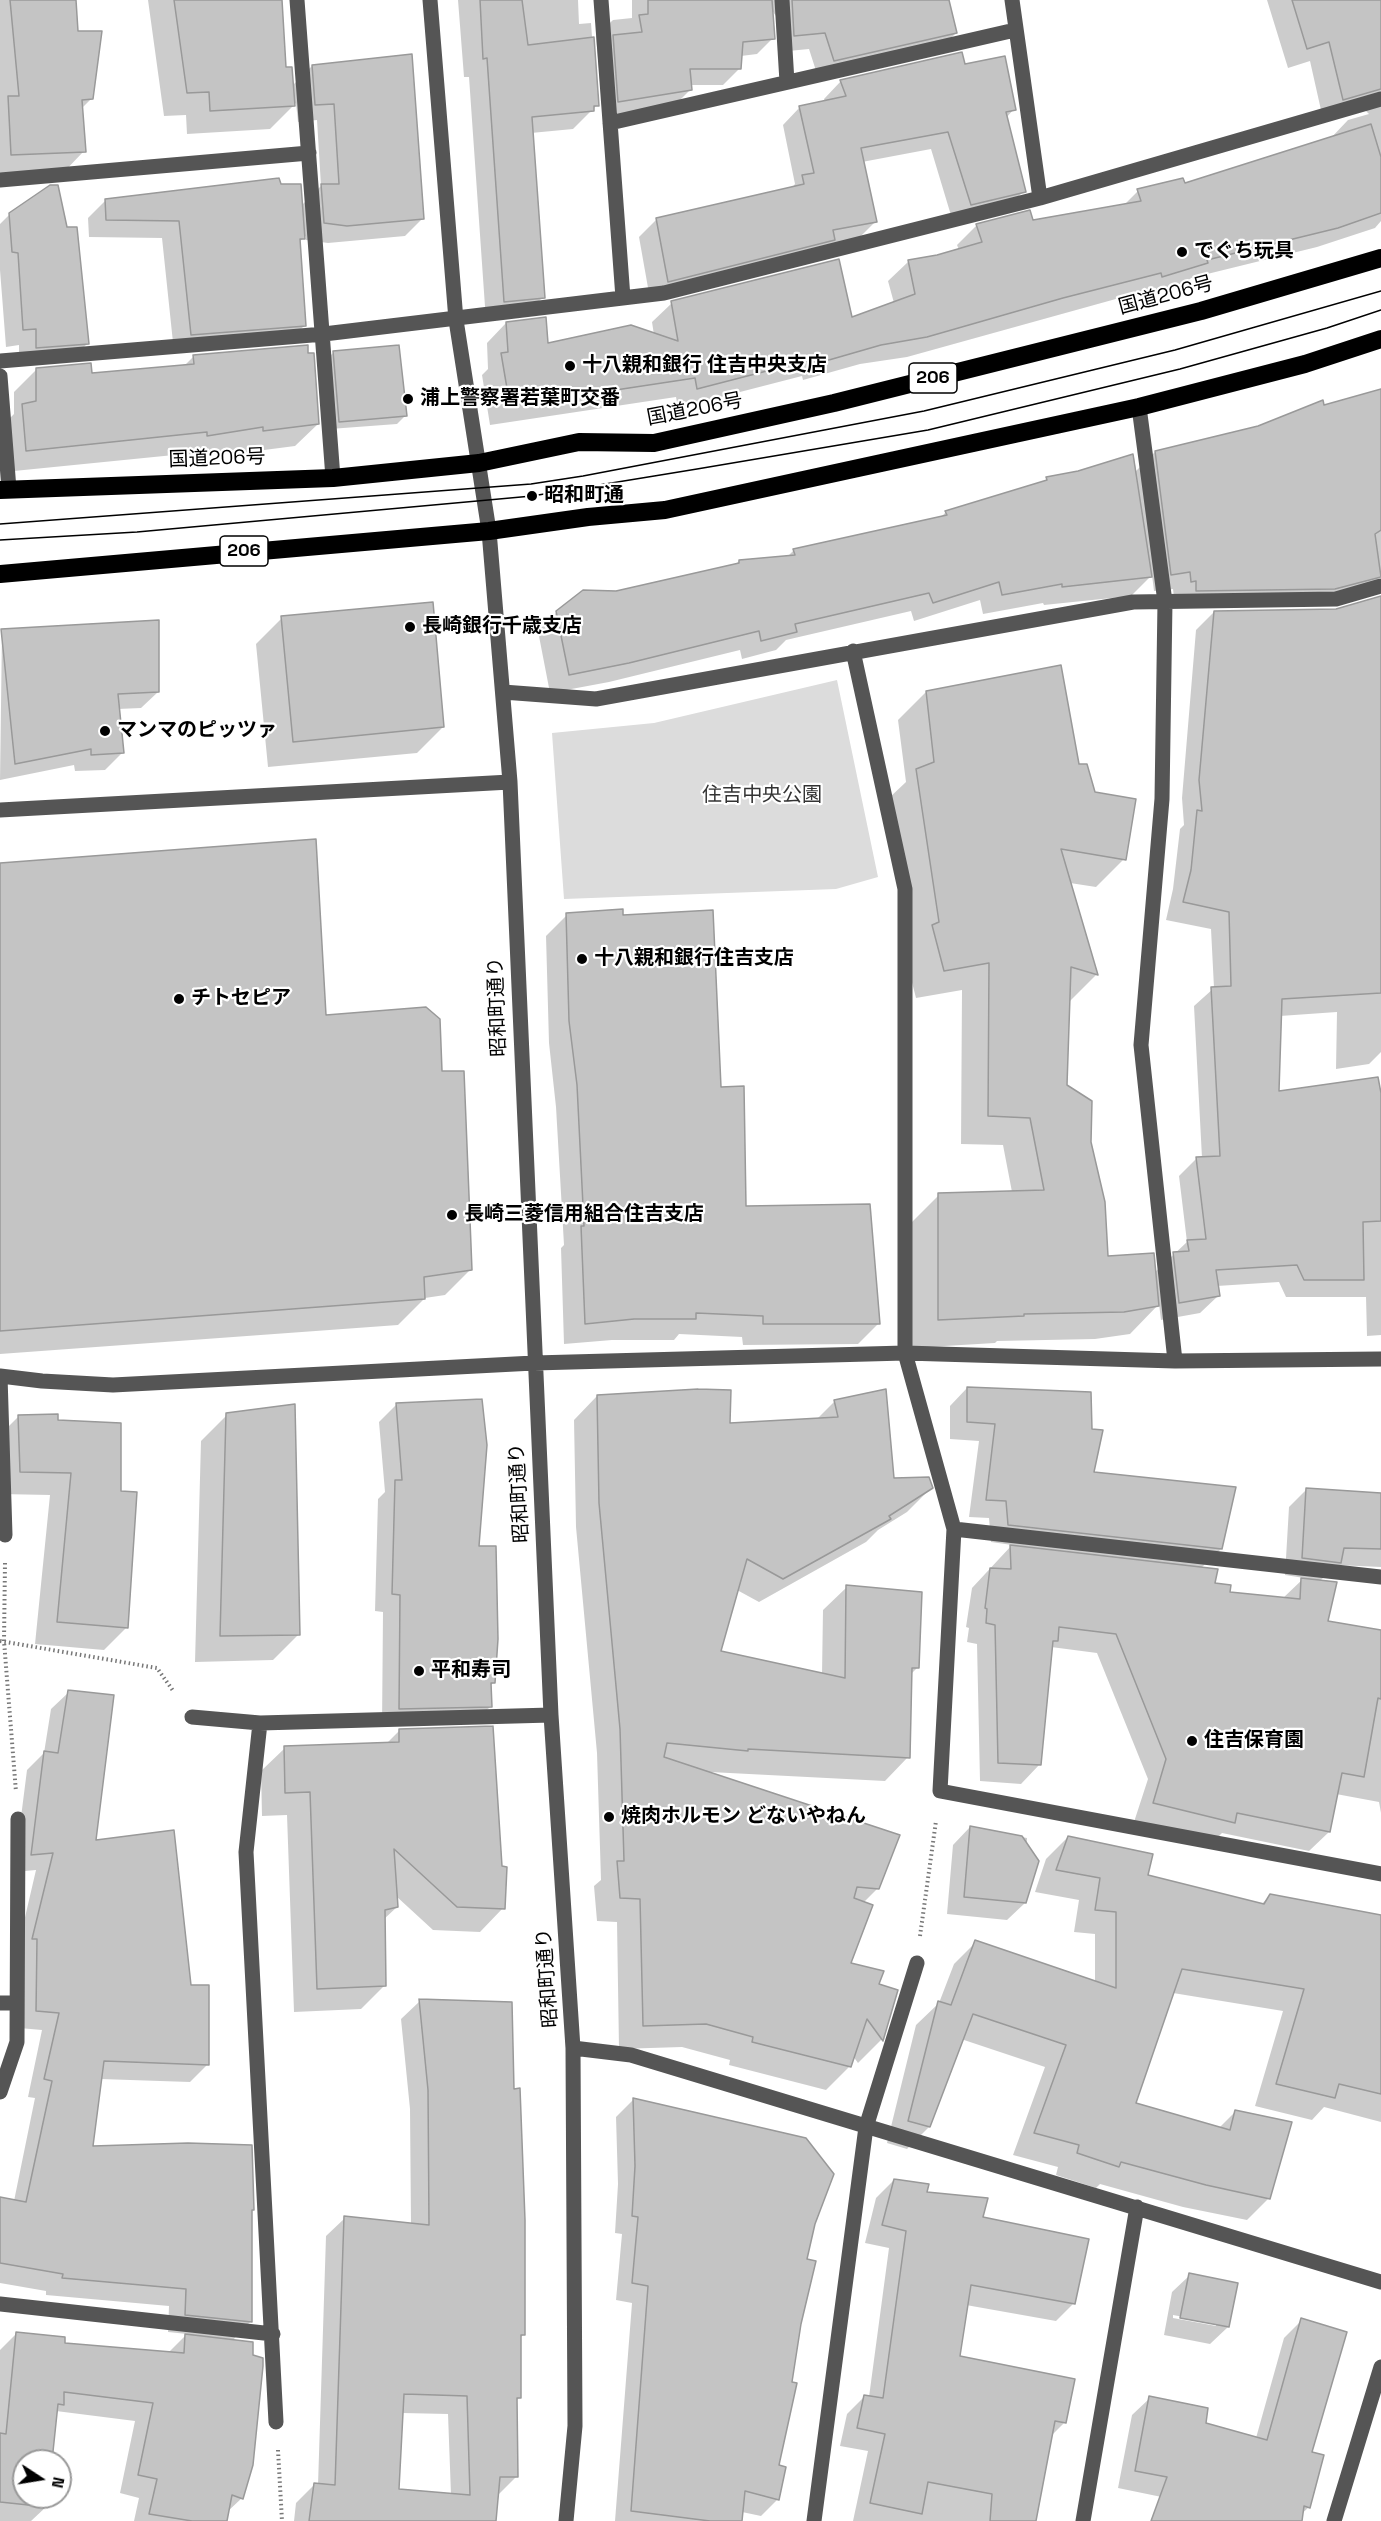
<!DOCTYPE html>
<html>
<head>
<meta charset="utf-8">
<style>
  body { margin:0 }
  #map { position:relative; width:1381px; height:2521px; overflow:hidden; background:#fff; font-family:"Space Grotesk",sans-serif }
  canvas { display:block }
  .north { position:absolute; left:12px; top:2449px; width:60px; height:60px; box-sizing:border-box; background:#fff; border:2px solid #999; border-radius:50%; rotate:102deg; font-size:16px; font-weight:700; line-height:24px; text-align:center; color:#000 }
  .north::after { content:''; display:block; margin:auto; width:21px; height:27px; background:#000; clip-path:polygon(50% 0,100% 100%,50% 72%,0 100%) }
</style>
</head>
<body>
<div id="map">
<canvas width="1381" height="2521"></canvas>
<div class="north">N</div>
</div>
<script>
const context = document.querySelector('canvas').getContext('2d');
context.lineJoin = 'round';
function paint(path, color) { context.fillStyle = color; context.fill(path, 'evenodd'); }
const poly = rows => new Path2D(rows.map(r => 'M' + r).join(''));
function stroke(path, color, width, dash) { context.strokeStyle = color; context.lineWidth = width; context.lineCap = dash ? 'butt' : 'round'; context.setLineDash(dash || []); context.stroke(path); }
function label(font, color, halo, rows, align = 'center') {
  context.font = font + ' "Space Grotesk","Noto Sans JP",sans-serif'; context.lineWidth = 4.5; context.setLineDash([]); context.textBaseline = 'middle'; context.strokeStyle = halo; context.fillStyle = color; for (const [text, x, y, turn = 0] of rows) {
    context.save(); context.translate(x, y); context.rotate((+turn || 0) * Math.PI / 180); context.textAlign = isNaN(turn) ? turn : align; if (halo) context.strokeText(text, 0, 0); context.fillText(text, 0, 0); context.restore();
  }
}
const green = poly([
  [837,680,878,877,836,889,564,899,552,733,654,723]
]);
const shadow = poly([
  [0,0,75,0,76,32,92,98,81,109,84,151,61,175,0,178],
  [148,0,281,0,284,69,292,86,312,66,422,219,405,236,328,243,306,240,306,236,298,243,305,325,287,343,174,352,162,238,89,237,88,218,106,200,280,185,301,206,321,186,317,120,298,122,296,103,270,129,187,134,186,115,164,116],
  [458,0,578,0,579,24,591,23,597,105,573,129,531,133,543,297,524,316,486,321,469,77,464,77],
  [632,0,947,0,956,33,940,49,818,77,809,49,778,52,776,16,771,9,773,38,757,54,741,56,740,68,723,85,690,85,690,90,674,106,603,118,596,36,613,20,632,18],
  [1267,0,1381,0,1381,221,1375,228,1317,247,1191,278,1187,282,1142,296,1141,292,907,357,860,364,803,380,802,376,678,408,676,397,490,425,482,375,488,369,487,343,506,323,547,345,654,335,652,322,672,303,851,319,894,303,888,281,908,262,959,250,957,245,977,225,1032,222,1123,206,1138,191,1184,185,1329,140,1348,120,1369,114,1364,109,1323,119,1310,61,1288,68],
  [841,81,1014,109,1006,118,1024,191,1006,209,953,222,931,149,862,162,875,222,858,239,650,299,639,237,657,219,791,189,795,184,783,125,800,107,825,102,824,99],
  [10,214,88,343,70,361,19,365,19,345,6,347,0,270,0,224],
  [334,352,405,416,397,424,330,429,325,361],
  [194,356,318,424,295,446,241,453,241,449,185,457,184,454,4,472,0,428,14,414,14,392,37,369,91,374,184,366],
  [1381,391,1381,576,1363,594,1174,598,1173,589,1154,591,1152,575,1131,596,1044,605,1043,603,983,614,980,600,914,621,911,611,786,640,776,650,742,659,740,650,609,682,550,693,538,631,557,612,616,593,735,565,739,561,787,557,794,550,940,518,946,512,1043,483,1047,479,1134,457,1136,471,1155,452,1258,427],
  [1381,598,1381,1052,1369,1064,1336,1069,1337,1012,1280,1016,1277,1093,1381,1102,1381,1335,1367,1336,1366,1297,1286,1297,1279,1282,1217,1286,1218,1296,1200,1313,1161,1320,1159,1304,1130,1334,1095,1339,997,1341,995,1343,911,1348,911,1223,939,1195,1012,1192,1003,1145,961,1144,962,990,916,998,905,955,889,798,906,782,898,720,926,692,1078,766,1124,859,1096,887,1070,883,1097,974,1069,1002,1065,1085,1089,1142,1107,1257,1154,1273,1187,1242,1179,1176,1197,1158,1202,1158,1194,1006,1214,988,1211,929,1166,920,1173,889,1180,829,1184,825,1182,798,1196,630,1214,612,1337,610],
  [282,618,443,727,417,753,268,767,256,644],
  [2,630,158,692,141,708,118,709,122,753,105,770,75,771,74,765,0,780],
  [0,865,325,1017,471,1269,445,1295,425,1298,398,1325,0,1354],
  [567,915,622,916,720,1089,745,1207,879,1323,858,1344,743,1345,742,1337,679,1334,674,1340,612,1340,564,1344,561,1248,564,1245,556,1107,549,1043,546,936],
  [967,1388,1092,1473,1221,1549,1201,1568,1213,1584,1228,1593,1282,1599,1304,1578,1285,1575,1289,1507,1306,1490,1381,1494,1381,1567,1336,1565,1320,1581,1327,1622,1381,1631,1381,1813,1379,1802,1336,1794,1329,1832,1309,1851,1222,1833,1214,1841,1134,1822,1148,1779,1097,1653,1051,1647,1040,1764,1021,1784,980,1781,977,1644,967,1642,969,1628,966,1627,972,1588,1012,1545,991,1542,989,1518,969,1517,979,1441,950,1439,950,1406],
  [597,1396,729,1425,816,1420,835,1401,893,1480,931,1488,907,1512,878,1530,866,1542,759,1602,737,1590,719,1653,822,1674,823,1610,847,1587,917,1668,910,1675,908,1757,885,1781,710,1772,878,1888,863,1903,849,1964,877,1985,897,1991,881,2040,858,2063,853,2056,850,2066,826,2090,729,2065,730,2060,682,2047,619,2049,617,1922,597,1921,594,1886,601,1880,597,1753,576,1527,574,1420],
  [396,1405,478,1547,494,1682,489,1687,491,1706,473,1724,382,1726,383,1612,375,1611,378,1499,385,1492,379,1422],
  [227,1415,299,1634,273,1660,195,1662,201,1441],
  [19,1416,56,1421,120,1493,127,1627,104,1650,35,1644,50,1495,0,1494,0,1435],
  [69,1692,94,1842,190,1987,208,2064,190,2082,100,2079,91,2147,250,2212,251,2321,232,2341,242,2498,227,2512,226,2521,134,2521,139,2498,120,2493,135,2421,56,2411,51,2461,24,2461,24,2497,47,2497,46,2507,31,2521,0,2521,0,2350,17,2333,64,2344,168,2353,187,2334,168,2332,169,2306,46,2295,46,2291,0,2283,0,2200,14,2201,35,2098,28,2097,42,2030,19,2028,16,1956,36,1870,14,1872,27,1770,44,1753,51,1709],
  [400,1730,503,1908,480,1932,433,1930,396,1896,397,1907,383,1920,384,1986,361,2009,294,2012,287,1815,262,1816,261,1771,285,1748,386,1744],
  [970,1827,1027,1838,1025,1903,1007,1920,947,1914,953,1845],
  [1068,1837,1146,1876,1261,1905,1270,1895,1381,1916,1381,2122,1324,2107,1312,2120,1255,2106,1283,2011,1173,1993,1134,2104,1219,2128,1236,2111,1269,2198,1247,2220,1183,2207,1100,2184,1096,2188,1056,2175,1058,2167,1013,2155,1045,2067,961,2039,929,2127,907,2149,887,2143,916,2025,939,2003,954,1964,976,1942,1095,1983,1095,1934,1074,1932,1079,1900,1035,1892,1046,1859],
  [420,2001,524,2334,520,2338,520,2397,515,2402,516,2477,497,2496,495,2521,294,2521,296,2503,314,2485,318,2485,326,2236,345,2218,411,2225,410,2109,401,2019],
  [402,2413,448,2414,451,2495,397,2491],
  [633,2100,814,2224,805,2261,800,2323,778,2467,778,2499,761,2516,742,2512,741,2521,615,2521,632,2303,616,2300,622,2234,615,2233,618,2184,616,2117],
  [894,2180,982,2218,1074,2303,1056,2321,966,2305,958,2357,1064,2423,1050,2437,1034,2521,853,2521,868,2451,840,2446,847,2414,865,2396,869,2397,889,2248,865,2243,876,2198],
  [1190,2275,1228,2327,1210,2344,1164,2335,1172,2292],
  [1173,2315,1216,2323,1216,2326,1173,2318],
  [1302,2320,1310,2453,1309,2507,1294,2521,1278,2521,1118,2488,1132,2415,1150,2398,1204,2424,1256,2438,1284,2338]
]);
const building = poly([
  [10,0,76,0,78,31,102,31,93,99,82,100,86,152,11,155,8,96,19,96,10,0],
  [174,0,282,0,286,67,292,67,295,106,210,111,209,92,187,93,174,0],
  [480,0,522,0,528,45,594,37,599,106,594,106,594,111,532,117,545,298,504,302,487,58,483,59,480,0],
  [648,0,772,0,775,39,743,42,741,69,690,69,692,90,618,102,613,35,642,32,639,15,648,14,648,0],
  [792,0,949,0,957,33,834,61,825,33,794,36,792,0],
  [1292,0,1381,0,1381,89,1343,100,1329,42,1307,49,1292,0],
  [962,52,965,64,1005,56,1016,110,1006,112,1026,192,971,205,948,132,861,148,877,222,833,230,835,240,668,282,656,218,804,184,802,175,814,173,799,106,846,96,840,80,962,52],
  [412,54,424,219,347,226,324,223,321,184,339,184,334,104,315,105,312,65,412,54],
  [1371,124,1381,157,1381,213,1338,228,1207,260,1208,263,1162,277,1161,273,1063,298,927,337,881,345,822,362,821,357,697,389,695,378,510,406,501,353,508,352,506,322,546,317,548,343,631,325,678,341,671,301,839,259,852,317,915,294,908,260,937,255,982,242,976,224,1030,210,1033,220,1141,201,1137,189,1183,178,1185,183,1371,124],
  [279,178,281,184,301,184,305,239,300,239,306,326,191,335,179,221,106,220,105,199,279,178],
  [50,185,58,185,67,227,77,227,89,344,36,348,36,329,23,330,18,253,12,252,9,213,50,185],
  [308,345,308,353,314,353,319,424,263,431,263,427,207,436,207,432,26,451,22,404,36,401,36,368,91,363,92,373,194,364,193,355,308,345],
  [399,345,407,416,339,422,333,351,399,345],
  [1381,389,1381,530,1375,534,1381,577,1335,589,1196,591,1196,581,1191,582,1190,572,1171,575,1155,451,1258,426,1323,400,1324,405,1381,389],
  [1133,454,1152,577,1062,587,1062,584,1002,595,999,582,933,603,929,593,795,624,797,632,761,641,759,631,629,663,569,675,556,611,583,590,616,591,739,563,739,560,795,555,793,549,947,515,945,511,1047,480,1046,477,1078,471,1133,454],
  [1381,596,1381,993,1282,999,1279,1091,1378,1077,1381,1093,1381,1221,1363,1222,1364,1280,1304,1280,1297,1265,1216,1270,1220,1296,1179,1303,1173,1252,1189,1251,1187,1240,1206,1239,1196,1157,1220,1156,1211,987,1231,986,1229,912,1183,902,1191,870,1197,810,1202,811,1199,780,1214,611,1336,609,1381,596],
  [433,602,444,727,293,742,281,616,433,602],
  [159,620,159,692,118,694,124,753,91,755,91,749,15,764,1,629,159,620],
  [1061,665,1079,764,1087,764,1095,792,1136,799,1126,860,1061,849,1098,975,1071,967,1067,1085,1092,1101,1091,1142,1105,1202,1108,1256,1154,1253,1159,1306,1124,1312,1024,1314,1024,1316,938,1320,938,1193,1044,1190,1030,1118,988,1116,989,963,944,971,932,925,939,922,916,769,934,762,926,691,1061,665],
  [316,839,326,1015,426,1007,440,1019,442,1071,464,1071,472,1270,424,1277,425,1299,0,1331,0,863,316,839],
  [623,909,623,915,713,910,721,1087,744,1086,746,1206,870,1204,880,1324,763,1324,763,1316,696,1313,696,1319,634,1319,585,1324,581,1226,584,1226,577,1085,569,1021,566,913,623,909],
  [967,1387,1091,1392,1092,1429,1103,1430,1094,1472,1236,1487,1222,1549,1008,1525,1006,1501,986,1500,995,1424,967,1422,967,1387],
  [698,1389,731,1390,730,1423,838,1417,834,1400,886,1389,894,1478,929,1477,933,1488,889,1516,891,1519,783,1579,747,1559,721,1651,845,1678,846,1585,922,1592,919,1668,912,1668,910,1758,748,1749,748,1751,667,1743,664,1757,900,1835,879,1889,857,1887,854,1898,873,1905,851,1963,884,1971,879,1984,898,1990,883,2041,867,2019,851,2067,752,2042,753,2037,706,2024,643,2026,640,1899,620,1898,617,1861,624,1861,620,1729,599,1503,597,1395,698,1389],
  [482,1399,487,1445,479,1546,496,1546,498,1639,495,1683,491,1683,492,1707,399,1709,400,1595,392,1594,395,1480,402,1480,396,1403,482,1399],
  [295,1404,300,1635,220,1636,226,1413,295,1404],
  [58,1414,58,1420,121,1423,121,1491,137,1492,128,1628,57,1622,71,1473,20,1472,18,1415,58,1414],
  [1306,1488,1381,1493,1381,1549,1344,1548,1341,1563,1302,1558,1306,1488],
  [1010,1545,1218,1569,1215,1583,1231,1585,1230,1592,1300,1599,1301,1578,1337,1582,1328,1621,1381,1630,1381,1699,1378,1698,1364,1777,1342,1773,1330,1832,1237,1813,1235,1823,1153,1803,1166,1759,1116,1634,1059,1627,1058,1641,1053,1641,1041,1765,998,1763,995,1625,986,1623,987,1609,985,1608,990,1568,1011,1569,1010,1545],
  [68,1690,114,1695,96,1840,174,1830,191,1985,209,1985,209,2065,104,2061,93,2146,188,2143,252,2145,254,2210,252,2210,252,2322,185,2315,186,2289,62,2278,63,2274,0,2263,0,2197,26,2202,52,2081,44,2079,59,2013,36,2011,37,1939,32,1939,53,1853,31,1855,44,1751,58,1753,68,1690],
  [493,1726,502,1866,507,1867,505,1909,457,1907,394,1849,398,1907,385,1910,386,1986,317,1989,310,1792,285,1793,284,1746,399,1742,399,1729,493,1726],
  [970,1826,1022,1836,1039,1861,1026,1903,964,1897,970,1826],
  [1068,1836,1153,1854,1148,1875,1264,1904,1270,1894,1381,1915,1381,2094,1339,2084,1335,2098,1276,2084,1304,1989,1182,1969,1136,2103,1230,2130,1235,2110,1292,2122,1270,2199,1206,2185,1121,2162,1119,2167,1077,2153,1079,2145,1034,2133,1066,2045,973,2014,930,2127,908,2121,938,2001,951,2005,975,1940,1116,1988,1116,1912,1095,1910,1100,1878,1056,1870,1068,1836],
  [419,1999,512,2002,514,2089,520,2088,525,2220,525,2335,521,2335,521,2398,517,2398,518,2477,500,2477,496,2521,309,2521,314,2483,335,2485,344,2216,429,2225,428,2090,419,1999],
  [404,2394,467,2396,470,2495,399,2489,404,2394],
  [633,2098,806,2138,834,2174,815,2224,807,2259,816,2261,801,2324,792,2382,797,2383,779,2465,786,2467,779,2500,745,2491,742,2521,710,2521,631,2511,648,2286,632,2283,638,2217,632,2216,635,2166,633,2098],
  [894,2179,929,2184,927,2192,988,2198,983,2217,1089,2239,1075,2304,971,2285,960,2356,1075,2379,1066,2423,1055,2421,1036,2521,990,2521,992,2494,928,2482,922,2514,870,2503,885,2434,857,2428,864,2395,883,2398,906,2231,882,2225,894,2179],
  [1189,2273,1238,2283,1229,2327,1180,2318,1189,2273],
  [1301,2318,1347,2332,1312,2452,1324,2455,1310,2508,1304,2506,1302,2521,1151,2521,1167,2477,1135,2471,1149,2396,1208,2408,1206,2423,1267,2440,1301,2318],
  [16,2332,65,2337,65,2343,184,2353,185,2334,253,2342,253,2355,263,2358,263,2366,253,2465,243,2499,232,2495,227,2521,192,2521,149,2514,157,2479,138,2475,153,2403,64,2392,64,2405,58,2404,52,2461,24,2461,24,2497,48,2497,47,2507,0,2502,0,2433,6,2434,16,2332]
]);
const path = poly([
  [5,1563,4,1641,16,1792],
  [0,1641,157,1668,174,1692],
  [920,1936,936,1821],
  [278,2450,282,2521]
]);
const minor = poly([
  [297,0,333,478],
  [430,0,456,320,489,531,510,782,551,1715,573,2048,575,2426,566,2521],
  [601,0,623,298],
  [782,0,787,82],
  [1012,0,1040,198],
  [610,123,1015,30],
  [0,180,309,153],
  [0,361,324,334,664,293,1040,198,1381,99],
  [0,376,9,489],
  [1139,407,1165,602,1162,799,1141,1045,1175,1361],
  [853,651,905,889,905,1353,954,1529],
  [503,692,596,699,1133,602,1336,599,1381,586],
  [0,810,510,782],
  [0,1376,42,1381,113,1385,534,1363,905,1353,1175,1361,1381,1359],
  [0,1376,5,1535],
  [1381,1577,954,1529,940,1791,1381,1874],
  [192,1717,260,1723,551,1715],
  [260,1723,246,1852,276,2422],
  [0,2003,17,2003],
  [573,2048,631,2055,1381,2282],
  [0,2092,17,2042,18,1819],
  [0,2304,273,2334],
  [814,2521,866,2127,917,1963],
  [1083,2521,1137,2207],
  [1334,2521,1381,2367]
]);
const highway = poly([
  [0,490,333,478,479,463,579,442,654,443,834,403,1201,311,1381,258],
  [0,574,489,531,588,517,665,510,1139,407,1305,364,1381,339]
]);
const tram = poly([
  [0,524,531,484,583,476,924,411,1175,350,1381,291],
  [0,540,137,532,532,496,697,469,928,430,1180,369,1327,328,1381,310]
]);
const markers = [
  [1182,252,6,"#000"],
  [570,366,6,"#000"],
  [408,399,6,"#000"],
  [532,496,6,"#000"],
  [410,627,6,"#000"],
  [105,731,6,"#000"],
  [582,959,6,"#000"],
  [179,999,6,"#000"],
  [452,1215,6,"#000"],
  [419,1671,6,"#000"],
  [1192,1741,6,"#000"],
  [609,1817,6,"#000"]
];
const shields = [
  [933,378,48],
  [244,551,48]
];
const shieldNames = [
  ["206",933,378],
  ["206",244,551]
];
const poiNames = [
  ["でぐち玩具",1194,252],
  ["十八親和銀行 住吉中央支店",582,366],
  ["浦上警察署若葉町交番",420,399],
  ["昭和町通",544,496],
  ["長崎銀行千歳支店",422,627],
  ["マンマのピッツァ",117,731],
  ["十八親和銀行住吉支店",594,959],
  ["チトセピア",191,999],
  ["長崎三菱信用組合住吉支店",464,1215],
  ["平和寿司",431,1671],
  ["住吉保育園",1204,1741],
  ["焼肉ホルモン どないやねん",621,1817]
];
const streetNames = [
  ["国道206号",1166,296,-15],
  ["国道206号",695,410,-11],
  ["国道206号",217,459,-2],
  ["昭和町通り",498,1007,-92],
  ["昭和町通り",520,1493,-93],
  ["昭和町通り",548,1978,-94]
];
const parkNames = [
  ["住吉中央公園",762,796]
];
paint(green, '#dcdcdc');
paint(shadow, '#0003');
paint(building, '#c4c4c4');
stroke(building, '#999', 1.5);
stroke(path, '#777', 4, [1.5, 3]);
stroke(minor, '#555', 15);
stroke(highway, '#000', 18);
stroke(tram, '#000', 1.5);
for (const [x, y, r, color] of markers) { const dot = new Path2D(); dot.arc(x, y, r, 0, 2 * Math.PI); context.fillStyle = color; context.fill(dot); stroke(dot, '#fff', 2); }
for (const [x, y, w] of shields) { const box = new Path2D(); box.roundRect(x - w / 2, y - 15, w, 30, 4.5); context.fillStyle = '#fff'; context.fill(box); stroke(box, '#000', 1.5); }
label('bold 18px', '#000', null, shieldNames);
label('bold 20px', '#000', '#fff', poiNames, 'left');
label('20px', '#000', '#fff', streetNames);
label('20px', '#333', '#fff', parkNames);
</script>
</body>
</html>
